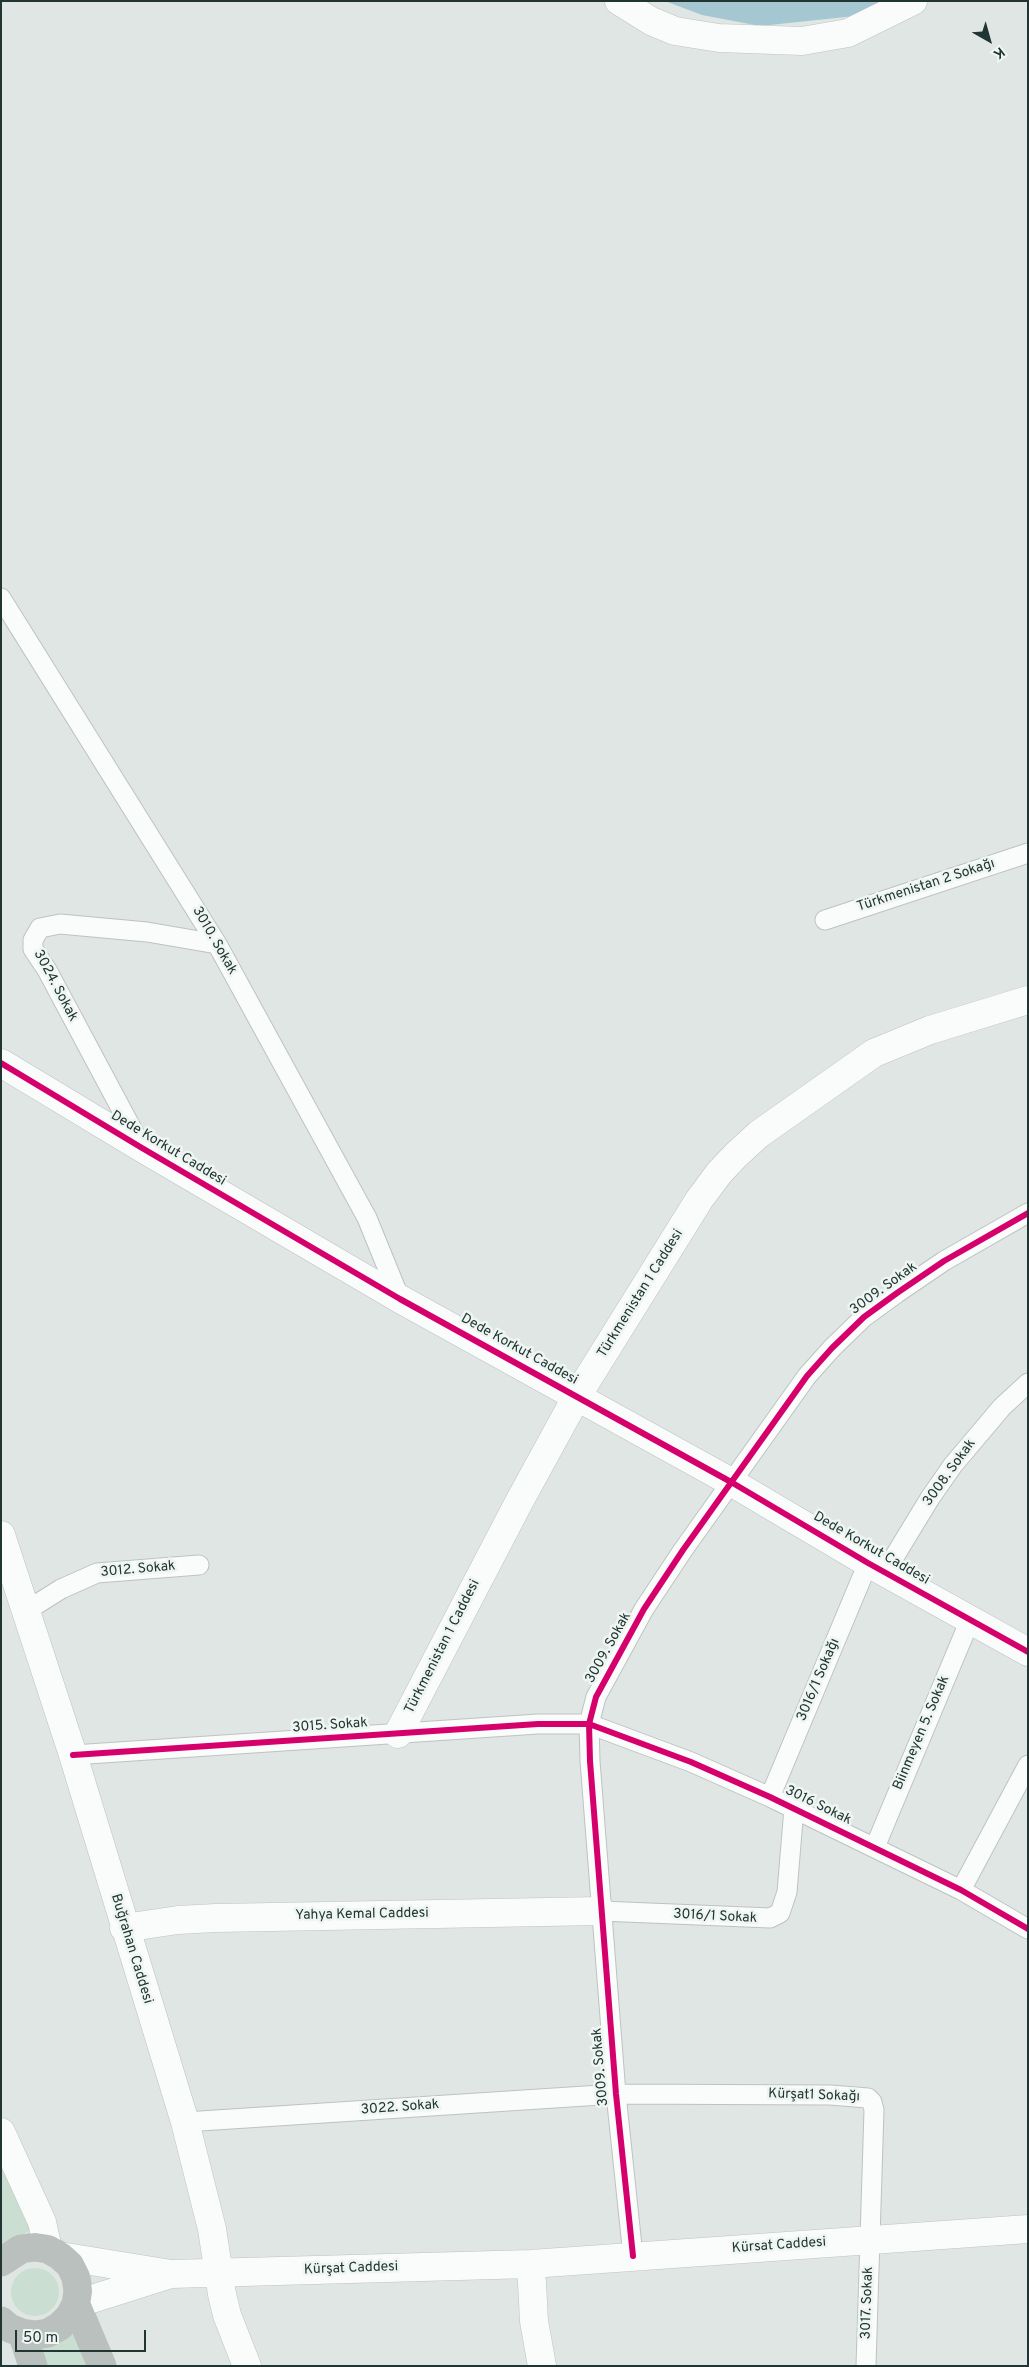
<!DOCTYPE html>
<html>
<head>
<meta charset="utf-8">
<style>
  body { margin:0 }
  #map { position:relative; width:1029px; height:2367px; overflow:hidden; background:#e0e6e3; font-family:Overpass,sans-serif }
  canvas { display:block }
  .frame { position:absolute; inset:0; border:2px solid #213632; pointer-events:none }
  .north { position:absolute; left:964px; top:15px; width:50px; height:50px; -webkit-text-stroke:4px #eef5f2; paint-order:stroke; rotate:142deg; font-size:14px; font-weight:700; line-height:20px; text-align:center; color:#213632 }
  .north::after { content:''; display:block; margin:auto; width:18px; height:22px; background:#213632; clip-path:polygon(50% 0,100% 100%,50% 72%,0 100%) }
  .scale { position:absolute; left:15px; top:2330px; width:131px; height:22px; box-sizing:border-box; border:2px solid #213632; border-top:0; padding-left:6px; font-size:15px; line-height:18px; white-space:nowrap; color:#213632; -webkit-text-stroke:4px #eef5f2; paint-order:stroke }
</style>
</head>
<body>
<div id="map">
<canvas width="1029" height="2367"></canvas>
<div class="frame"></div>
<div class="north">K</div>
<div class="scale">50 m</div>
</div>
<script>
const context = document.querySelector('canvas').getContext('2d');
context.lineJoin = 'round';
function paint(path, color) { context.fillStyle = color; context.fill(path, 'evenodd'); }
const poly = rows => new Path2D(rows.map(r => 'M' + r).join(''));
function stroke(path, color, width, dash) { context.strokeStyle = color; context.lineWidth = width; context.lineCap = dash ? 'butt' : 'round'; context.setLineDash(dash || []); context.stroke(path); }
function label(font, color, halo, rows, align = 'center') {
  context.font = font + ' Overpass,sans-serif'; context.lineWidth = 5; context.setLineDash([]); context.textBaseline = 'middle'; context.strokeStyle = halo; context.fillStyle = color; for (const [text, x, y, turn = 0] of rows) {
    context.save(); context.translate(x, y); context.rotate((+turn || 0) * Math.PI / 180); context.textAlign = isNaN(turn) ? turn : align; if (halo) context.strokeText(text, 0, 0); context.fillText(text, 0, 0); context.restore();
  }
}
const green = poly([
  [1,2167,32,2230,1,2244],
  '11 2292a24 24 0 1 1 48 0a24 24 0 1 1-48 0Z',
  [74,2334,89,2366,42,2366,33,2347]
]);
const water = poly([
  [665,1,893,1,855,16,760,26,702,15]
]);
const street = poly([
  [1,598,217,944,367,1218,400,1299],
  [825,920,1028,853],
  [141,1146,47,970,33,949,33,940,40,928,60,924,147,932,217,944],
  [885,1572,930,1498,953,1465,1002,1407,1028,1383],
  [26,1611,61,1589,97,1573,199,1565],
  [73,1755,538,1724,589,1724,691,1762,770,1797,961,1890,1028,1929],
  [770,1797,868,1563],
  [875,1847,970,1620],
  [961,1890,1028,1765],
  [601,1911,770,1918,780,1913,787,1892,794,1808],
  [185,2122,616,2094,830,2095,868,2098,872,2102,874,2110,866,2366],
  [633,2256,616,2094,590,1761,589,1724,596,1697,644,1609,683,1550,807,1376,832,1348,864,1317,897,1293,944,1261,1028,1213]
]);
const secondary = poly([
  [619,1,651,21,675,31,719,38,802,41,848,33,913,1],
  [1,1063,142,1148,400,1299,731,1482,868,1563,1028,1652],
  [1,1535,73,1755,185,2122,212,2229,222,2294,227,2315,247,2366],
  [398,1734,519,1502,577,1396,699,1200,719,1173,736,1155,759,1134,874,1053,930,1030,1028,1000],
  [124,1928,178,1920,216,1918,601,1911],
  [1,2132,42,2222,48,2249],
  [60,2256,171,2274,76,2304],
  [531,2264,534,2321,542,2366],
  [171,2274,531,2264,1028,2229]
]);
const highway = poly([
  [1,2262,21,2249,35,2247,48,2249,60,2256,70,2265,76,2277,78,2291,76,2304,70,2316,60,2326,48,2333,35,2335,22,2333,9,2328,1,2321],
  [76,2304,102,2366],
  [22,2333,33,2366]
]);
const cycleway = poly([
  [1,1063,142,1148,400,1299,731,1482,868,1563,1028,1652],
  [73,1755,538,1724,589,1724,691,1762,770,1797,961,1890,1028,1929],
  [633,2256,616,2094,590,1761,589,1724,596,1697,644,1609,683,1550,807,1376,832,1348,864,1317,897,1293,944,1261,1028,1213]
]);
const streetNames = [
  ["Türkmenistan 2 Sokağı",926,886,-18],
  ["3010. Sokak",214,941,60],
  ["3024. Sokak",55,986,62],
  ["Dede Korkut Caddesi",168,1149,31],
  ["3009. Sokak",884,1289,-36],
  ["Türkmenistan 1 Caddesi",641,1294,-58],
  ["Dede Korkut Caddesi",519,1350,29],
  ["3008. Sokak",950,1473,-54],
  ["Dede Korkut Caddesi",871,1549,30],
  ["3012. Sokak",138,1570,-5],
  ["Türkmenistan 1 Caddesi",443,1647,-63],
  ["3009. Sokak",609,1648,-61],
  ["3016/1 Sokağı",819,1680,-67],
  ["3015. Sokak",330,1726,-4],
  ["Biinmeyen 5. Sokak",922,1733,-67],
  ["3016 Sokak",818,1806,26],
  ["Yahya Kemal Caddesi",362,1915,-1],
  ["3016/1 Sokak",715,1917,3],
  ["Buğrahan Caddesi",131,1949,73],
  ["3009. Sokak",601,2067,-95],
  ["Kürşat1 Sokağı",814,2096,2],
  ["3022. Sokak",400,2108,-4],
  ["Kürsat Caddesi",779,2246,-4],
  ["Kürşat Caddesi",351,2269,-2],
  ["3017. Sokak",868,2303,-88]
];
paint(green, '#caded1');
paint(water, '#a4c7d1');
stroke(street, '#bdc3c0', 21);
stroke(secondary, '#bdc3c1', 29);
stroke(highway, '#bbc3c0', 29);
stroke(street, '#fafbfb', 19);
stroke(secondary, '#fafbfb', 28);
stroke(highway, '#b9c0be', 28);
stroke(cycleway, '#d6006c', 6);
label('14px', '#213632', '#eef5f2', streetNames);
</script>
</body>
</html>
